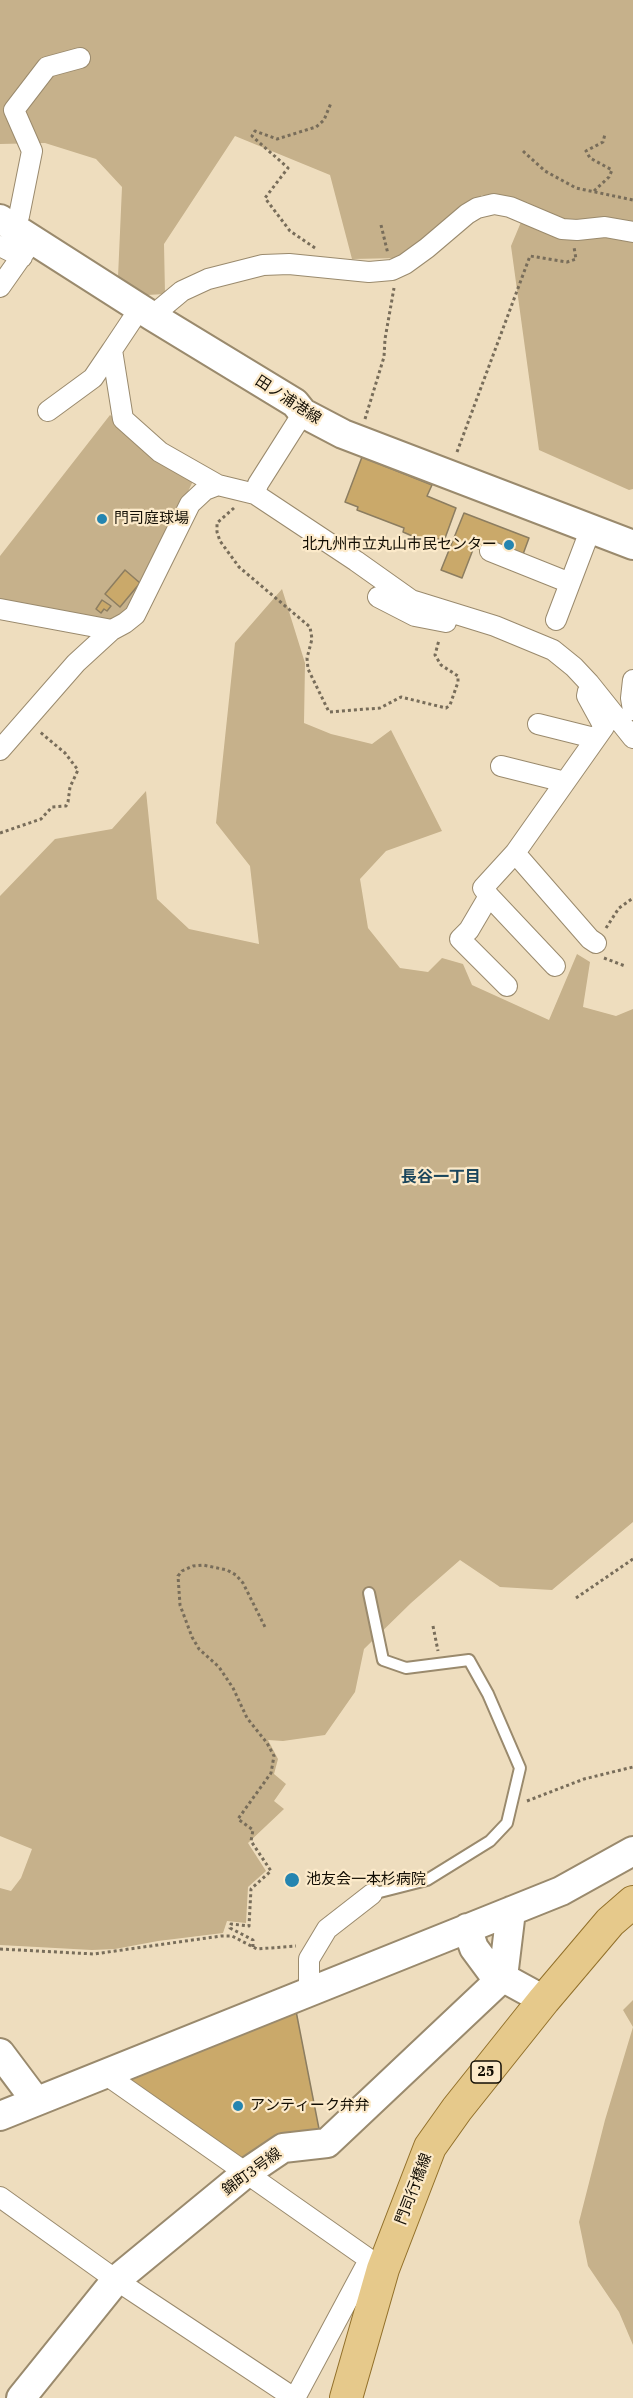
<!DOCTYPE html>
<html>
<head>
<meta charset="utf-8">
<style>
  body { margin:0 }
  canvas { display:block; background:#eeddbe }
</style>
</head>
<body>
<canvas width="633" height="2398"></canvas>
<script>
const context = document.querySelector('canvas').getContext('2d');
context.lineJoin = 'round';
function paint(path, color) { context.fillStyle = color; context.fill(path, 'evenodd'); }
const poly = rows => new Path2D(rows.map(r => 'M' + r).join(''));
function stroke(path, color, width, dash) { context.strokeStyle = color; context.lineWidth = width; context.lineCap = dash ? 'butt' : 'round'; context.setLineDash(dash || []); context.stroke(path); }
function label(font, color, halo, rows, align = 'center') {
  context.font = font + ' "IBM Plex Serif","Noto Sans JP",serif'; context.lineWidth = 4.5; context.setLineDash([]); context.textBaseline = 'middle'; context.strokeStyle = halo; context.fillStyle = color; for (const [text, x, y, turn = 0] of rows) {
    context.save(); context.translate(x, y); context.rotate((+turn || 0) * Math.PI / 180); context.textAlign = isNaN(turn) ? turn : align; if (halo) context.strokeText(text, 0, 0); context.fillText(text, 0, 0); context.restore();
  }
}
const green = poly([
  [0,0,633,0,633,489,629,490,539,450,511,246,529,203,482,195,401,258,352,259,330,175,235,136,164,244,165,294,147,295,118,277,122,187,96,159,45,143,0,144],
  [110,415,193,481,148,576,127,614,111,624,0,607,0,556],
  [282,589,305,663,304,723,331,734,372,744,391,730,442,831,386,851,360,879,368,928,400,968,428,972,442,958,463,964,472,985,549,1020,577,954,590,962,583,1007,616,1016,633,1009,633,1522,552,1590,500,1587,460,1560,411,1603,364,1649,355,1692,325,1735,283,1741,268,1740,278,1759,274,1774,286,1784,274,1801,284,1809,248,1843,266,1871,248,1887,246,1923,227,1921,223,1933,158,1941,115,1949,92,1950,0,1945,0,1888,11,1891,21,1878,32,1849,0,1836,0,896,55,839,112,829,146,791,157,899,189,929,259,944,250,866,216,823,235,643],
  [633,2000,633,2345,619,2312,588,2266,579,2222,605,2120,633,2027,623,2010]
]);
const building = poly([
  [362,457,432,485,427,496,456,508,444,541,432,537,427,548,415,543,417,538,403,532,404,528,357,510,358,507,345,502,362,457],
  [464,513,529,538,522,557,484,542,481,550,474,547,462,578,441,570,464,513],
  [125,570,140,583,120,607,105,594,125,570],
  [102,600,111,606,107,611,104,609,101,613,96,609,102,600],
  [296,2011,320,2134,245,2164,122,2078,296,2011]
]);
const path = poly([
  [523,151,545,171,576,188,633,200],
  [594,191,609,177,612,170,590,158,586,151,603,142,605,134],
  [381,225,388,254],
  [315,248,290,231,265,198,288,168,252,136,255,131,277,139,316,127,324,120,331,103],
  [365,419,384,357,385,339,394,288],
  [457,452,530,256,567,262,576,259,574,247],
  [234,508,217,523,217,532,220,541,239,567,310,627,312,639,307,658,308,669,329,712,380,708,401,697,446,708,450,705,458,682,458,676,441,665,435,655,439,640],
  [0,833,41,819,52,807,66,806,68,802,70,787,78,770,65,753,40,732],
  [606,928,619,908,633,898],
  [604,958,625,966],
  [576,1598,633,1559],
  [433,1626,438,1651],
  [527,1801,584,1779,633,1767],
  [253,1947,253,1940,230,1928,231,1924,249,1926,251,1889,271,1871,251,1841,253,1830,238,1819,271,1773,274,1756,267,1743,247,1718,233,1688,219,1667,199,1649,192,1637,180,1605,178,1576,182,1571,193,1566,203,1565,227,1570,236,1575,243,1583,266,1629],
  [0,1949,94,1954,221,1936,232,1936,257,1949,296,1946]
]);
const lane = poly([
  [369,1593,383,1660,406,1668,469,1660,488,1694,520,1768,507,1823,490,1841,427,1880,372,1894]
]);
const street = poly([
  [12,226,19,216,32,151,14,110,47,67,80,58],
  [0,246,22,257],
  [0,287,33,240],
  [140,308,112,350,123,419,160,452,218,485,255,494,356,561,411,600,495,626,553,650,574,667,589,683,633,738],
  [152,316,182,291,208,279,263,265,289,264,369,272,392,270,405,264,427,248,467,214,477,208,494,204,510,207,562,229,577,230,605,227,633,232],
  [48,411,93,378,112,350],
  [255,494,258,484,303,413],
  [490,551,570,583],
  [378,597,415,616,446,622],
  [0,609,112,630],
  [556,620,591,528],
  [633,680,631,698,633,710],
  [538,724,594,738],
  [0,750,76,663,112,630,125,623,135,615,190,504,205,490,218,485],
  [501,766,565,782],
  [515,853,590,939,596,943],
  [489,896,555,966],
  [507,986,460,939,469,930,489,896,483,888,515,853,604,727,587,696,588,691],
  [309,1993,309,1959,327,1929,372,1894],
  [105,2074,383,2269],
  [0,2197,116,2280,294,2398],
  [295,2398,369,2260]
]);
const secondary = poly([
  [0,219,152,316,295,403,303,413,343,434,633,545],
  [467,1928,474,1948,491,1971,544,2000],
  [503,1977,511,1911],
  [0,2053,36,2101],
  [0,2116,561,1891,633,1851],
  [21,2398,116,2280,246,2173,283,2148,327,2143,503,1977]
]);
const primary = poly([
  [346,2398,383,2269,430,2147,457,2109,544,2000,610,1922,633,1902]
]);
const markers = [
  [102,519,6,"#2585b0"],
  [509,545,6,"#2585b0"],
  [292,1880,8,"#2585b0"],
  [238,2106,6,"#2585b0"]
];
const shields = [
  [486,2072,30]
];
const shieldNames = [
  ["25",486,2072]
];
const streetNames = [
  ["田ノ浦港線",288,400,33],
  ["錦町3号線",252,2172,-36],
  ["門司行橋線",414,2189,-69]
];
const poiNames = [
  ["門司庭球場",114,519],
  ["北九州市立丸山市民センター",497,545,"right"],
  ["池友会一本杉病院",306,1880],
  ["アンティーク弁弁",250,2106]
];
const neighbourhoodNames = [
  ["長谷一丁目",441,1177]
];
paint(green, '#c6b18b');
paint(building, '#caa96a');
stroke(building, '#8c7d60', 1.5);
stroke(lane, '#9a8a6d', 14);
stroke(street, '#9a8a6d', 22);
stroke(secondary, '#9a8a6d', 32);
stroke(primary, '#92702a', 34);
stroke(path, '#786d5a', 3, [3, 3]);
stroke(lane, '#fff', 10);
stroke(street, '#fff', 20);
stroke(secondary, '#fff', 28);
stroke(primary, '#e6c98b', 32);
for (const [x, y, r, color] of markers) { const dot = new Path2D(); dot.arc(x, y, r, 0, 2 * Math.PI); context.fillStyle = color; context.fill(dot); stroke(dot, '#fceaca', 2); }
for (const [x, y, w] of shields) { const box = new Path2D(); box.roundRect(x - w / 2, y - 11, w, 22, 4.5); context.fillStyle = '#fceaca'; context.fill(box); stroke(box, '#130e04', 1.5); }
label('bold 14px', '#130e04', null, shieldNames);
label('15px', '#130e04', '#fceaca', streetNames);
label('15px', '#130e04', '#fceaca', poiNames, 'left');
label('bold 16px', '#1b465c', '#fceaca', neighbourhoodNames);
</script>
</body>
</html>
